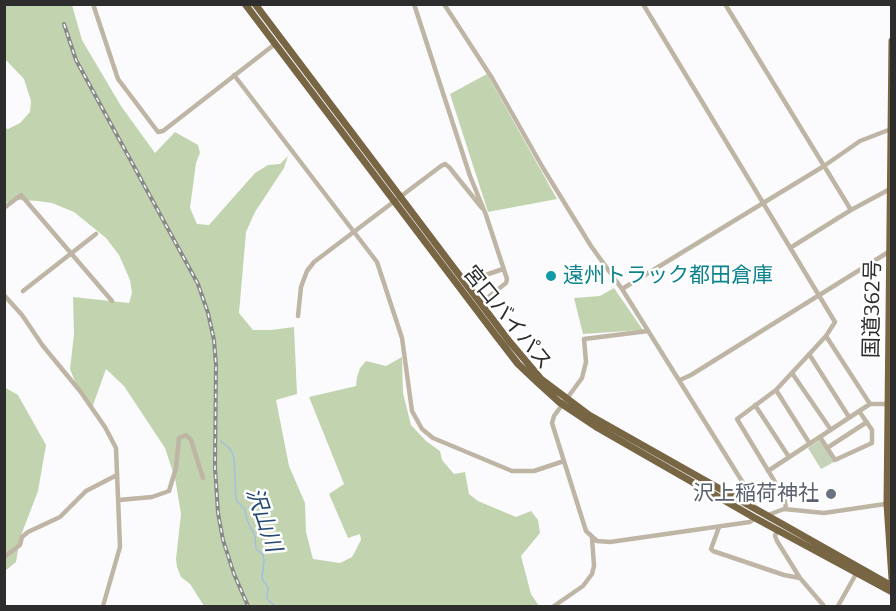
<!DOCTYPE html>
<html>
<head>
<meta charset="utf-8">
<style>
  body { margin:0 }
  #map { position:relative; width:896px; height:611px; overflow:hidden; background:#fbfbfd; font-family:Bitter,serif }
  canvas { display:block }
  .frame { position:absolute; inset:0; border:6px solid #2d2d2d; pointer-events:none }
</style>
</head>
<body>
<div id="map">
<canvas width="896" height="611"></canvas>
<div class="frame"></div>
</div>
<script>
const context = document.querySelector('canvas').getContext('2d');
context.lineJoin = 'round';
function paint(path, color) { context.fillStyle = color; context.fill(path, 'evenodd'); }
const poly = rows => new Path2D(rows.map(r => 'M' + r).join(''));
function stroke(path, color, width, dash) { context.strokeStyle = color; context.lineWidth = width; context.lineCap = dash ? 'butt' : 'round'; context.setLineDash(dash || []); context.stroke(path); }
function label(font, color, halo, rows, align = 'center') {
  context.font = font + ' Bitter,"Noto Sans JP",serif'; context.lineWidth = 5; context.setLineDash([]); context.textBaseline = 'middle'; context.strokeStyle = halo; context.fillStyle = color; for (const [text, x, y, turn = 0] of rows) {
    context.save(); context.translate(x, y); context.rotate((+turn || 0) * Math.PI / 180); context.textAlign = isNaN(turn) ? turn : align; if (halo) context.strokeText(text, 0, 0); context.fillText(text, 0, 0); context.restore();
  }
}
const green = poly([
  [820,440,834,462,821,469,808,448]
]);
const forest = poly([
  [5,5,72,5,82,40,121,106,155,153,175,132,198,145,200,153,196,163,190,208,197,224,209,225,255,173,268,165,280,164,288,156,284,168,255,212,246,232,239,313,253,330,271,330,294,327,297,394,276,400,289,466,305,503,306,532,313,559,340,563,352,557,361,540,360,534,348,538,329,494,344,484,309,397,356,386,357,377,360,368,366,361,386,366,402,357,403,393,411,425,426,441,440,451,442,460,454,474,465,472,469,494,478,501,516,517,531,511,538,520,540,533,521,556,531,594,539,606,204,606,190,584,181,577,177,567,176,559,181,514,175,478,165,448,124,386,106,369,92,408,79,391,70,369,74,334,73,297,129,303,132,293,130,280,119,255,106,238,74,212,52,203,38,201,18,200,5,203,5,128,8,129,20,123,30,112,31,101,24,79,5,59],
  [487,74,557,199,488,212,450,94],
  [614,288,643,330,583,334,574,298,600,296],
  [4,387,18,395,46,445,38,491,20,538,16,562,5,571]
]);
const stream = poly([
  [221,441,231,450,234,458,236,500,245,510,247,520,255,536,256,549,263,555,264,560,262,579,268,587,267,599,275,606]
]);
const minor = poly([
  [93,4,118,79,158,132,163,131,275,44],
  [414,4,470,176,486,215,507,279,506,283,481,303],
  [444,4,492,78,543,168,591,246,622,289,755,502,778,487,737,419,776,390,826,336,835,322,643,4],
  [725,4,851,210],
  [234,75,377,262,402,338,412,411,422,429,433,438,512,471,534,471,564,461],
  [4,208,21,195,112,301],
  [790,248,851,210,890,189],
  [465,282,503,269],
  [622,289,824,166,860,141,891,129],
  [23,291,96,234],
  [4,295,22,315,43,346,80,391,105,427,116,448,120,547,103,606],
  [298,316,301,287,307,271,314,262,441,166,445,164,449,167,482,208],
  [648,331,584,339,586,362,582,378,554,416,552,423,586,531,597,541,610,542,750,522,755,518],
  [826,336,870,404],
  [809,354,849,417],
  [792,373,831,430],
  [680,380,691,375,890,251],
  [776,390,810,444],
  [755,405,789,457],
  [820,437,835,460,872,443,872,430,859,411],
  [827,448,867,422],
  [768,471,870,404,888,404],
  [778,487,784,497,786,508],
  [119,500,152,497,169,491,176,468,179,438,186,435,191,440,203,478],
  [768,515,784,509,824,513,892,503],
  [719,527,711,549,713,551,784,575,800,578],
  [777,530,775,536,777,541,800,578,824,606],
  [4,557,20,545,22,537,28,532,60,517,86,491,117,475],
  [554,606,583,586,592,574,594,566,592,538],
  [838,606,856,574]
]);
const highway = poly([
  [245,4,497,337,518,364,537,382,559,402,598,428,755,518,892,592],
  [255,4,509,341,541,379,589,415,892,586],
  [892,41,887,504,892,579]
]);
const rail = poly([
  [64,24,76,60,198,284,208,313,214,340,216,365,215,467,218,513,223,540,234,574,248,606]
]);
const markers = [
  [551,276,6,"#0f9aa8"],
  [831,494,6,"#6b7280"]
];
const cultureNames = [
  ["遠州トラック都田倉庫",563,276]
];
const streetNames = [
  ["国道362号",873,309,-89],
  ["宮口バイパス",507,318,51]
];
const worshipNames = [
  ["沢上稲荷神社",819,494]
];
const waterNames = [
  ["沢山川",263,520,71]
];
paint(green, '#c5d3b8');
paint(forest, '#c2d4af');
stroke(stream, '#a4bfde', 1.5);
stroke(minor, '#beb5a5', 4.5);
stroke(highway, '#786544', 7);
stroke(rail, '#888889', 4);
stroke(rail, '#fff', 1.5, [4.5]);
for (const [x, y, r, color] of markers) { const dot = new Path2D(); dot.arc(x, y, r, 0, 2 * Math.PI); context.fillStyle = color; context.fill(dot); stroke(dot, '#fff', 2); }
label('21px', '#0d838f', '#fff', cultureNames, 'left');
label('21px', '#2d2d2d', '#fff', streetNames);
label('21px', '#5b616d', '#fff', worshipNames, 'right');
label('italic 22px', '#254b75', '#fff', waterNames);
</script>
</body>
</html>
